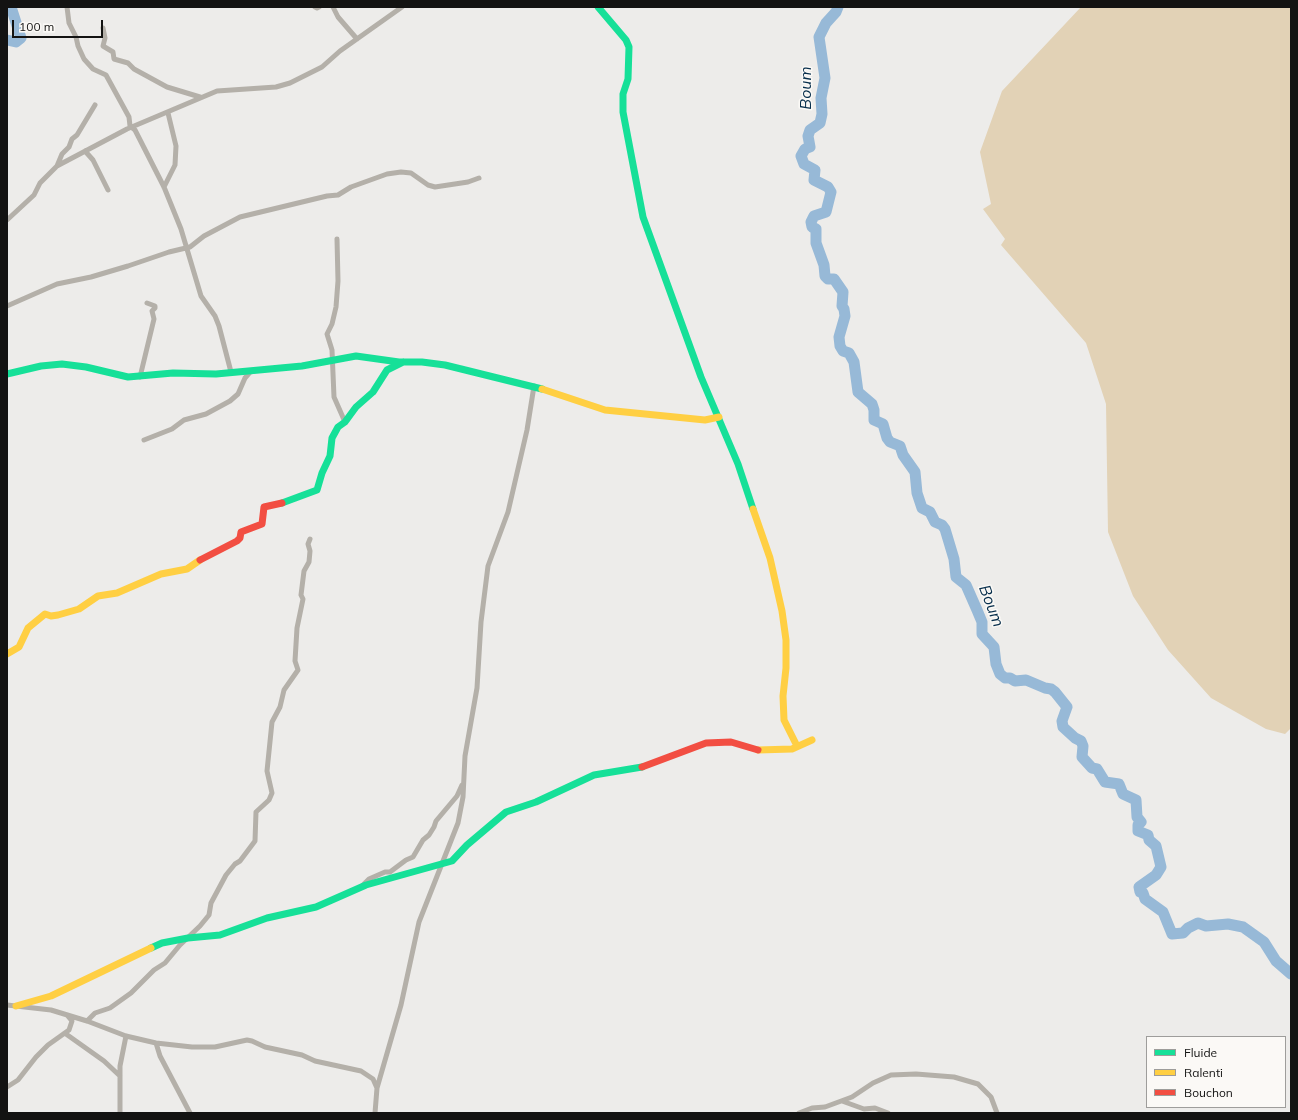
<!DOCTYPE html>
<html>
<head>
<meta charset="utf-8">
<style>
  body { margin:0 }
  #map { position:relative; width:1298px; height:1120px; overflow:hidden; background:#edecea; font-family:Mulish,sans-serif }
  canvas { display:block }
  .frame { position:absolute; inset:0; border:8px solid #131312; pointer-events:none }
  .legend { position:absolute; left:1146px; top:1036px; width:140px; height:72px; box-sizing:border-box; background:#fbf9f6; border:1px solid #9e9d9b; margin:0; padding:5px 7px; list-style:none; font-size:12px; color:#131312 }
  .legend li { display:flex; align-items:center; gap:8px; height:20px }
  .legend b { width:20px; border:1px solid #9e9d9b }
  .scale { position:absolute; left:12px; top:20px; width:91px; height:18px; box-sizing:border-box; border:2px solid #131312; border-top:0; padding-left:5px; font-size:12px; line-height:14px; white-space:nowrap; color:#131312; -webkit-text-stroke:3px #fbf9f6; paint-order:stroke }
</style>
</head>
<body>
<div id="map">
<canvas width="1298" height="1120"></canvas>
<div class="frame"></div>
<ul class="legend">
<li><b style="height:5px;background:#16e098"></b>Fluide</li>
<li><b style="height:5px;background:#ffcf43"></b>Ralenti</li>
<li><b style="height:5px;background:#f24e42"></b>Bouchon</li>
</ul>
<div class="scale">100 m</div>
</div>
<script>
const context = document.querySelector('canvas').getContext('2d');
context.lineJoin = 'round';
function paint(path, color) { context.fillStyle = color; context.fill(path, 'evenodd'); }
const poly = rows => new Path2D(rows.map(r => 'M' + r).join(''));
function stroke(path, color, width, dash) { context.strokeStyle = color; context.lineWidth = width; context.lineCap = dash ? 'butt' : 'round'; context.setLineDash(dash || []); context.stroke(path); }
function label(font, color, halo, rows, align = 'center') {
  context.font = font + ' Mulish,sans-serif'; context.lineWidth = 3; context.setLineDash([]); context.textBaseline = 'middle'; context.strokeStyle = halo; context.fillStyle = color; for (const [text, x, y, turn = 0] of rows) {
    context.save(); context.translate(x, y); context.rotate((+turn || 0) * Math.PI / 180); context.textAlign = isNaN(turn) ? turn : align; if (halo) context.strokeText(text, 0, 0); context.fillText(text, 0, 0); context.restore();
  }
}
const green = poly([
  [1081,7,1291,7,1291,728,1285,734,1266,729,1211,698,1168,650,1133,596,1108,532,1106,404,1086,343,1001,245,1005,239,983,209,991,204,980,152,1002,91]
]);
const river = poly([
  [838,7,836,12,826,23,819,37,825,78,821,98,822,114,820,123,810,130,808,136,810,147,805,149,801,156,804,164,815,170,814,180,828,187,831,192,826,212,814,216,811,222,812,227,816,229,816,243,824,265,825,276,828,279,834,279,843,292,842,306,844,309,845,316,839,337,840,346,843,351,849,353,854,362,858,392,872,404,874,410,874,420,883,424,887,438,890,442,900,446,903,455,915,472,917,493,922,508,930,512,935,522,942,525,945,529,954,559,956,577,966,585,977,610,982,622,982,634,994,647,996,664,1000,674,1005,678,1010,678,1015,681,1026,680,1045,688,1051,689,1055,692,1067,707,1062,721,1063,727,1075,738,1081,741,1083,746,1082,757,1092,768,1097,769,1105,782,1119,784,1123,794,1136,800,1137,817,1141,822,1138,825,1138,831,1148,835,1149,840,1156,846,1161,867,1156,875,1139,887,1140,892,1143,893,1145,899,1163,912,1172,934,1183,933,1188,928,1198,923,1206,926,1228,924,1243,927,1264,942,1276,961,1291,974],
  [7,40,16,42,21,38,11,7]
]);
const street = poly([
  [67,7,69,23,76,37,78,46,84,59,93,69,106,75,129,117,130,126,135,130,164,187,181,229,201,296,215,316,219,326,231,372],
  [315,7,317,8,319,7],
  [333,7,338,17,357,39],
  [103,28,105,38,103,46,113,52,114,59,128,63,134,69,167,87,200,97],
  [85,151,93,160,108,190],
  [57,166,62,154,69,147,72,139,77,135,95,105],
  [164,187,175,165,176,146,168,113],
  [7,220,34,195,40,183,57,166,127,129,217,91,276,87,290,83,322,67,340,51,402,7],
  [337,239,338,281,336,307,332,324,327,334,332,350,334,397,345,422],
  [7,306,57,284,91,277,128,266,169,252,190,247,204,236,240,217,327,196,338,195,351,187,387,174,401,172,411,173,428,185,435,187,468,182,479,178],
  [140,377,154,319,152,311,155,308,155,306,147,303],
  [144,440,172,429,184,420,206,414,230,401,238,394,245,378,251,371],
  [362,886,369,879,385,872,390,872,406,860,413,857,423,840,429,835,434,827,436,821,457,796,462,785],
  [7,1005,51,1010,87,1021,126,1036,156,1043,192,1047,215,1047,247,1040,252,1041,265,1047,302,1055,315,1061,361,1071,373,1079,377,1088,375,1113],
  [87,1021,95,1013,110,1008,131,993,154,970,165,963,180,945,200,926,209,915,211,903,226,875,235,864,240,861,255,841,256,812,269,800,272,793,267,771,272,722,280,707,284,690,298,670,295,661,297,628,303,599,301,595,304,571,309,562,310,551,308,544,310,539],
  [66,1034,104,1061,120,1076],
  [156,1043,160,1056,190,1113],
  [7,1087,18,1080,36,1057,48,1045,69,1030,72,1021,67,1015],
  [377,1088,401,1005,419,922,458,823,463,797,465,756,477,688,481,622,488,566,508,512,527,430,534,386],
  [842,1101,864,1109,875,1108,888,1113],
  [120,1113,120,1066,126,1036],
  [799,1113,812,1108,825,1107,852,1097,873,1083,891,1075,916,1074,954,1077,978,1084,991,1097,997,1113]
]);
const fast = poly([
  [598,7,626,40,629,47,628,79,623,94,623,112,643,217,701,377,738,464,753,509],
  [7,374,41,366,62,364,86,367,128,377,173,373,216,374,302,366,356,356,399,362,422,362,445,365,542,389],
  [282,503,317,490,322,473,330,456,332,438,338,427,345,422,356,407,373,392,387,370,403,362],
  [151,948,162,943,188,938,220,935,267,918,316,907,366,885,452,861,467,845,506,812,536,802,594,775,642,767]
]);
const slow = poly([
  [542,389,605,410,705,420,719,417],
  [753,509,770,558,782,611,786,640,786,668,783,696,784,720,797,746],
  [7,654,19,647,28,628,45,614,51,616,58,615,79,609,98,596,117,593,161,574,187,569,200,560],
  [758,750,792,749,812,740],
  [16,1006,51,996,151,948]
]);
const jam = poly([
  [200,560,237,541,240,538,241,532,262,524,264,507,282,503],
  [642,767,706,743,731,742,758,750]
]);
const waterNames = [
  ["Boum",806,88,-90],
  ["Boum",991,606,69]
];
paint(green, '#e2d2b6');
stroke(river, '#97b9d7', 11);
stroke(street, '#b4b0a9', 5);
stroke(fast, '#16e098', 7);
stroke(slow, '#ffcf43', 7);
stroke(jam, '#f24e42', 7);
label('italic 16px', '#072e4b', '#fbf9f6', waterNames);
</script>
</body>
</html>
